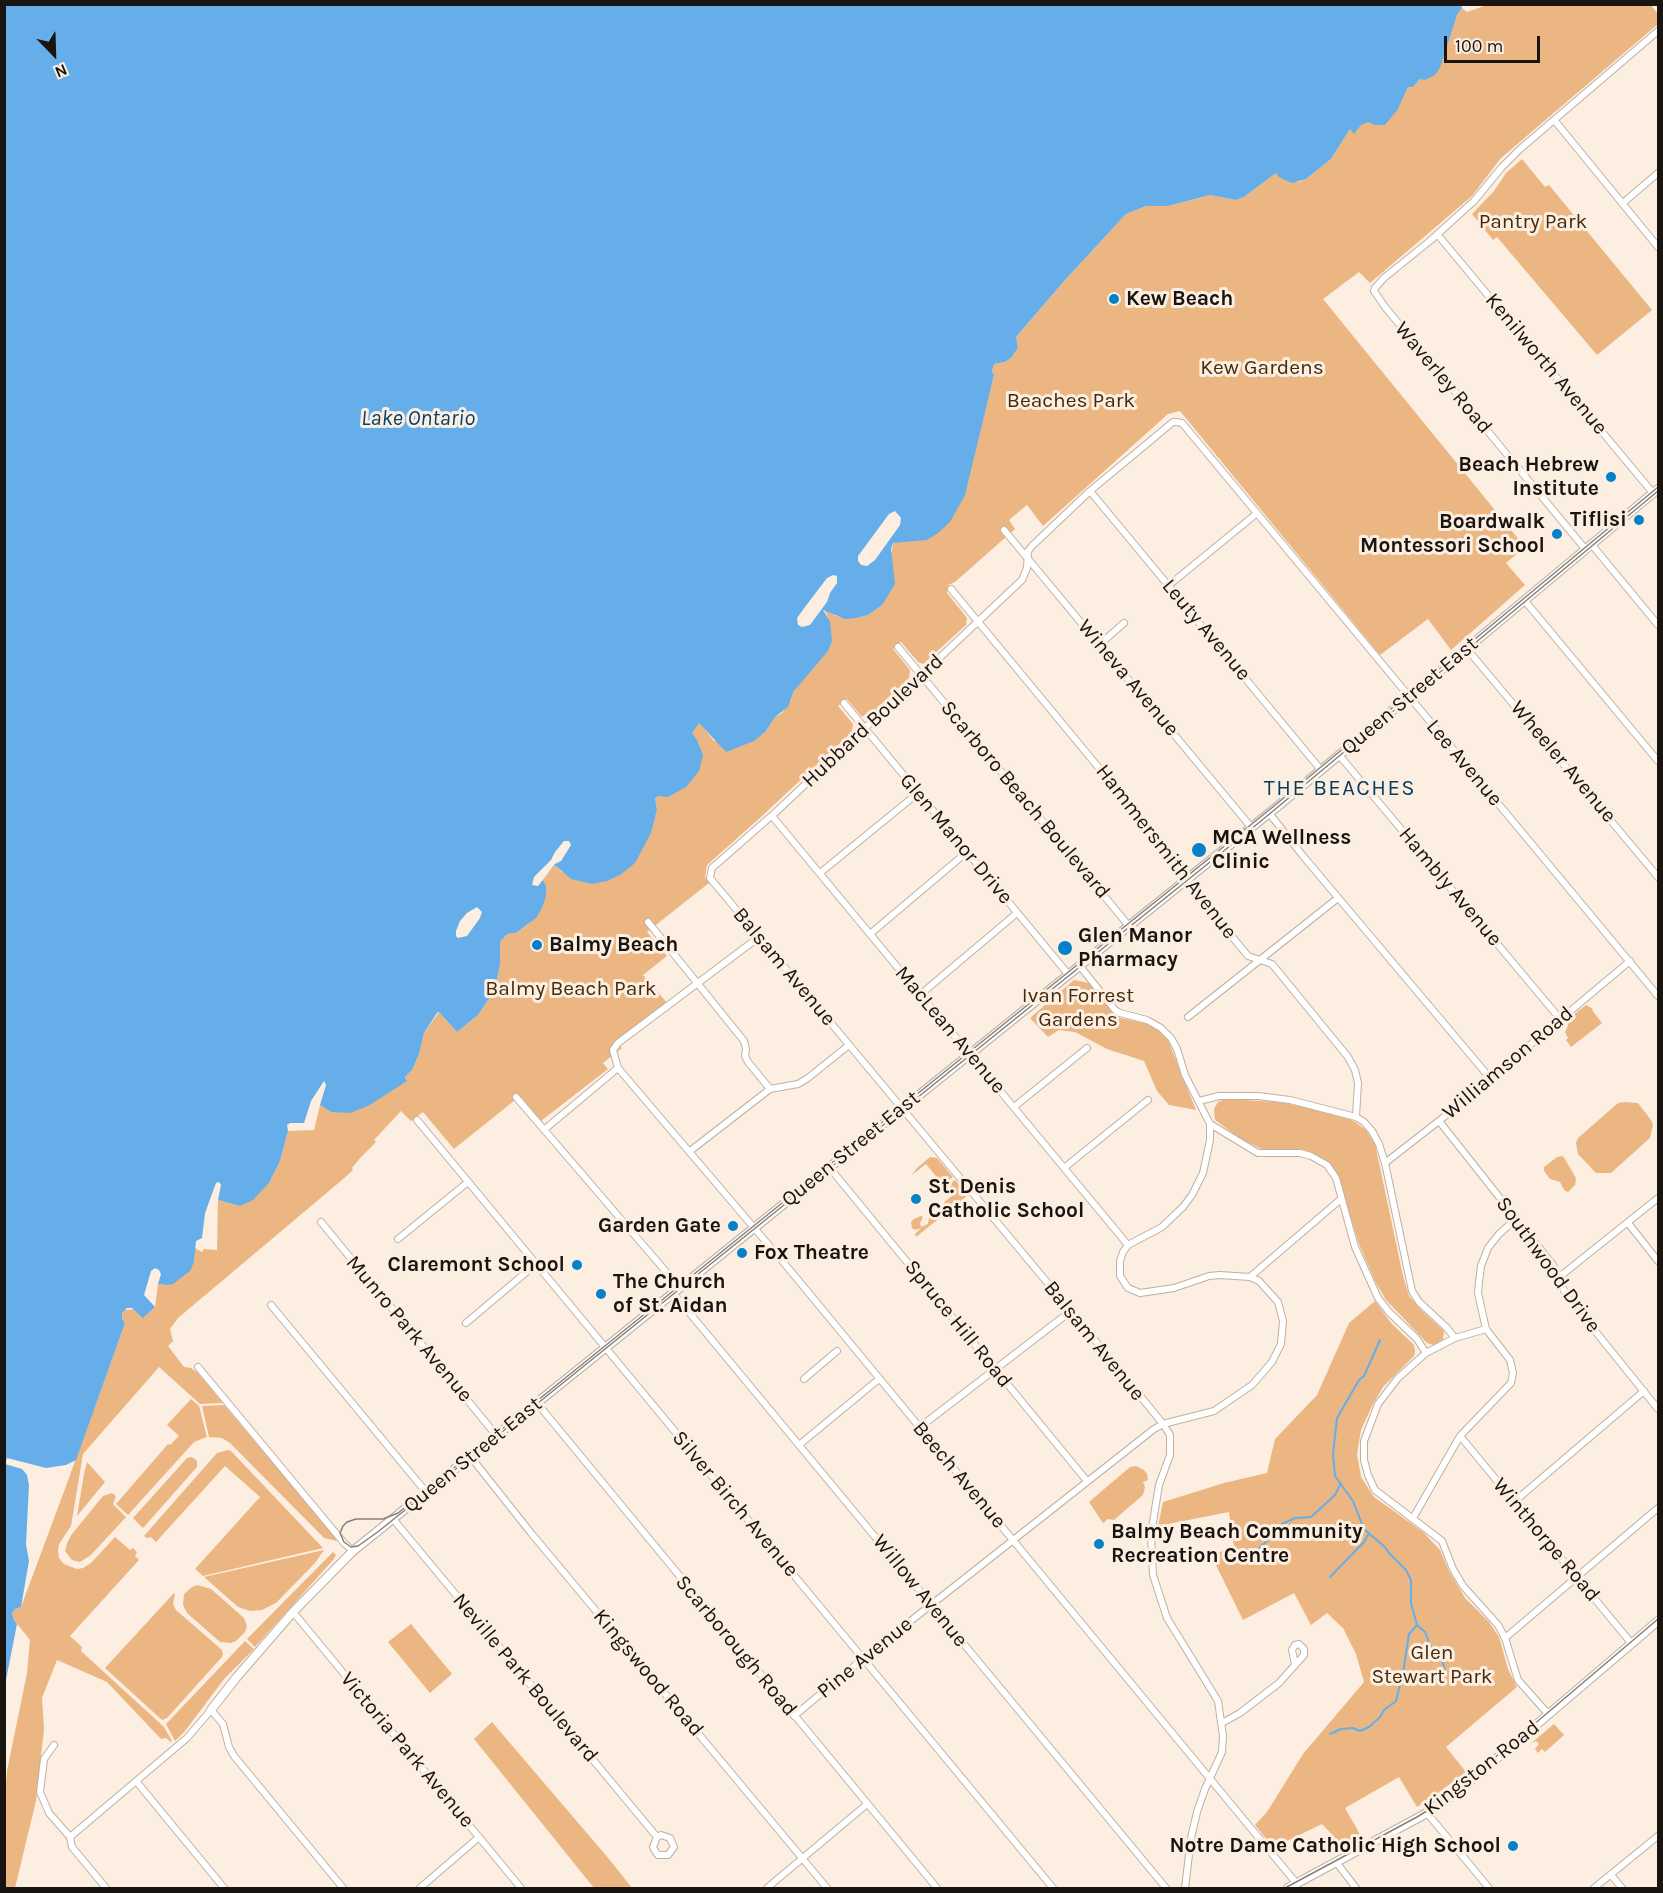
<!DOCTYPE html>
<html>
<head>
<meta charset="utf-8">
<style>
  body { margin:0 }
  #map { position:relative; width:1663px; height:1893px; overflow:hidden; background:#fceee1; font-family:Karla,sans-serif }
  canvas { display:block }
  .frame { position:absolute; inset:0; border:6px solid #191410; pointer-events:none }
  .north { position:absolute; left:24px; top:24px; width:60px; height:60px; -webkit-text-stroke:4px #fceee1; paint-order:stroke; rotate:157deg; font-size:16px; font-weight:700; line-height:24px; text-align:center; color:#191410 }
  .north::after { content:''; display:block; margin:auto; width:21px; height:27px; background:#191410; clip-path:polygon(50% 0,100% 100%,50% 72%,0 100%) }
  .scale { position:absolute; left:1444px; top:36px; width:96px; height:27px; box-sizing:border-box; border:3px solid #191410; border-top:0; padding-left:8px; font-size:18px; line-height:21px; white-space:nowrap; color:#191410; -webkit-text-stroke:4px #fceee1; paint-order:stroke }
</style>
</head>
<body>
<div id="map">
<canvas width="1663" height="1893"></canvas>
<div class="frame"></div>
<div class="north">N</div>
<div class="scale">100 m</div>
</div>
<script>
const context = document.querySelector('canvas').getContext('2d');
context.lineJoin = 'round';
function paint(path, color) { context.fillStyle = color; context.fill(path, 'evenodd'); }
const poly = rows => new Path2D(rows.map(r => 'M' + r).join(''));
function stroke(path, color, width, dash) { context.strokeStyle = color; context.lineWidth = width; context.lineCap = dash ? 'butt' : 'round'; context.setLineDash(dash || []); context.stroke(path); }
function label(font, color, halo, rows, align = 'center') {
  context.font = font + ' Karla,sans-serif'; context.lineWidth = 6; context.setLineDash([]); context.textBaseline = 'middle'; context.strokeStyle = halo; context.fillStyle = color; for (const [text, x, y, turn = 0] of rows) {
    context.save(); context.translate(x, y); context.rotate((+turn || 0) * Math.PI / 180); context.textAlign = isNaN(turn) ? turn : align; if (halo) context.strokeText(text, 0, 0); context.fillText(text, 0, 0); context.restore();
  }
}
const green = poly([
  [1490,4,1651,5,1658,14,1658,24,1501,158,1472,196,1370,283,1359,272,1323,299,1525,547,1506,563,1525,585,1451,650,1428,619,1380,655,1180,411,1168,414,1043,526,1027,505,1009,520,1015,529,955,582,948,585,947,593,967,618,966,625,923,664,918,662,901,642,893,649,910,670,909,678,868,717,861,716,847,699,838,706,853,724,852,732,762,816,707,865,705,877,709,883,647,932,667,956,643,975,668,1004,620,1046,622,1048,603,1063,608,1069,541,1121,520,1096,454,1149,423,1112,411,1121,401,1111,374,1140,376,1142,361,1157,352,1168,353,1170,342,1180,178,1318,170,1329,173,1341,168,1346,184,1367,191,1368,198,1373,223,1403,200,1404,159,1367,83,1454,71,1526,59,1544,58,1551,59,1558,64,1564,77,1569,83,1568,91,1563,115,1537,130,1550,133,1548,137,1552,135,1556,139,1560,70,1636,82,1647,81,1651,164,1727,172,1741,171,1742,166,1738,161,1739,107,1682,57,1660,42,1698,44,1729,36,1801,15,1888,5,1888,5,1796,7,1771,27,1673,30,1640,14,1620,12,1613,15,1609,21,1607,66,1486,125,1323,121,1315,125,1310,136,1309,144,1317,155,1307,158,1284,166,1285,194,1262,195,1248,202,1252,204,1249,217,1250,218,1200,240,1206,269,1183,280,1161,288,1131,314,1130,320,1105,331,1112,407,1080,405,1077,412,1070,419,1054,424,1033,439,1012,457,1032,478,1015,490,997,497,979,500,965,500,942,507,934,516,933,526,926,536,917,542,908,542,880,555,864,562,872,655,817,657,810,655,800,697,740,691,733,699,722,714,741,766,731,775,717,782,713,791,700,794,691,810,670,830,621,824,609,836,616,857,618,868,615,882,605,893,544,977,443,994,375,992,371,994,364,1005,362,1011,358,1018,348,1016,337,1065,280,1126,214,1146,206,1168,206,1210,195,1236,200,1244,197,1276,173,1298,182,1306,179,1331,159,1350,129,1398,109,1408,87,1413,87,1420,79,1451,33,1457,15,1462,8,1467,12],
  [1522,159,1545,187,1549,185,1652,310,1597,355,1497,237,1493,240,1472,214,1494,191,1506,173],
  [1074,980,1089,983,1114,1014,1121,1018,1148,1024,1156,1028,1168,1040,1196,1110,1169,1105,1157,1091,1144,1061,1107,1049,1075,1032,1059,1030,1048,1037,1030,1018],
  [1586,1005,1593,1009,1592,1010,1602,1023,1571,1047,1566,1040,1568,1038,1565,1032,1568,1026,1567,1020],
  [1225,1099,1279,1102,1305,1107,1352,1120,1366,1130,1375,1144,1403,1276,1409,1296,1420,1309,1444,1331,1443,1340,1433,1345,1427,1343,1386,1300,1375,1281,1359,1244,1337,1174,1328,1162,1315,1154,1301,1149,1264,1150,1241,1139,1215,1120,1214,1109,1218,1102],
  [1625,1102,1638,1103,1651,1120,1653,1125,1650,1138,1611,1173,1596,1173,1578,1154,1576,1143,1578,1138,1618,1103],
  [1563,1156,1576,1178,1575,1185,1568,1192,1564,1190,1560,1182,1550,1179,1544,1171,1544,1167,1557,1157],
  [930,1157,937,1158,953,1177,943,1185,926,1164,912,1175,917,1168],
  [955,1180,968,1195,916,1237,915,1234,921,1228,915,1230,912,1228,911,1222,914,1219,921,1216,923,1217,920,1223,921,1227,928,1224,929,1218,945,1205,944,1202,952,1196,946,1187],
  [1375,1301,1391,1323,1414,1345,1415,1351,1414,1356,1383,1387,1372,1406,1361,1430,1357,1454,1361,1477,1374,1497,1423,1532,1440,1550,1449,1571,1465,1598,1489,1622,1499,1637,1508,1669,1517,1687,1446,1747,1466,1772,1434,1796,1417,1807,1399,1777,1345,1808,1361,1836,1343,1846,1322,1824,1289,1840,1275,1850,1255,1825,1267,1812,1303,1754,1364,1682,1356,1654,1343,1628,1327,1613,1311,1625,1294,1593,1243,1620,1211,1555,1234,1547,1229,1512,1158,1526,1163,1502,1224,1483,1267,1473,1275,1439,1317,1395,1349,1323],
  [191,1399,199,1406,207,1437,194,1442,128,1515,116,1504,168,1444,170,1445,179,1436,167,1425],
  [224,1405,338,1540,337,1541,324,1538,230,1443,222,1438,209,1437,202,1406],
  [228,1450,231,1451,323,1548,203,1576,195,1569,260,1497,225,1466,156,1542,151,1537,147,1538,144,1536,217,1453],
  [192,1457,197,1461,197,1467,143,1528,133,1518,187,1458],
  [87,1462,105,1482,77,1516,84,1474],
  [1136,1466,1144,1470,1147,1474,1148,1480,1143,1482,1145,1487,1143,1495,1114,1520,1108,1519,1103,1523,1089,1502,1130,1467],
  [112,1493,116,1496,113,1504,126,1517,91,1555,80,1562,72,1560,65,1551,67,1543,72,1534,103,1496],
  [324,1550,315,1563,276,1603,262,1610,250,1611,238,1607,204,1577],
  [333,1552,336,1555,333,1560,255,1647,247,1639],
  [198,1585,211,1589,244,1618,247,1626,245,1632,236,1641,231,1643,220,1642,187,1613,183,1605,184,1594,192,1587],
  [174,1593,175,1594,173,1604,176,1610,222,1650,223,1654,222,1657,167,1718,162,1720,105,1668],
  [411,1624,452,1674,430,1693,388,1642],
  [245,1641,254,1649,224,1679,185,1731,175,1741,166,1724],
  [492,1722,609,1859,632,1888,594,1888,474,1739],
  [1554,1724,1564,1735,1545,1752,1542,1749,1538,1753,1535,1749,1539,1744,1536,1741,1530,1744]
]);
const water = poly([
  [5,5,1461,5,1462,8,1457,15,1440,68,1435,75,1425,80,1420,79,1413,87,1408,87,1398,109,1385,125,1375,125,1368,122,1361,125,1354,134,1350,129,1331,159,1306,179,1292,183,1279,177,1276,173,1244,197,1236,200,1210,195,1168,206,1146,206,1126,214,1065,280,1016,337,1018,348,1011,358,1005,362,994,364,992,371,994,375,965,495,950,522,938,533,927,540,893,543,891,549,895,584,882,605,868,615,857,618,845,619,823,610,830,621,832,641,828,651,794,691,788,707,775,717,766,731,754,741,726,752,699,723,692,733,697,740,703,755,699,771,686,787,668,797,658,796,655,799,657,810,651,833,635,863,620,875,607,881,592,884,571,879,555,865,542,880,546,885,546,896,542,908,536,918,516,933,507,934,500,942,500,965,497,979,490,997,478,1015,457,1032,439,1012,437,1013,424,1033,419,1054,412,1070,405,1077,407,1081,368,1106,350,1113,331,1112,320,1105,326,1085,324,1081,311,1101,304,1123,290,1123,287,1125,288,1131,280,1161,269,1183,253,1200,240,1206,218,1200,221,1185,219,1182,216,1183,205,1213,202,1238,196,1241,194,1262,190,1271,173,1284,166,1285,158,1284,161,1274,159,1270,155,1268,151,1271,144,1295,155,1307,143,1318,132,1308,127,1308,122,1313,122,1318,125,1323,76,1460,66,1465,46,1468,7,1458,5,1464,22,1469,27,1475,29,1485,26,1544,29,1561,21,1607,15,1609,12,1613,14,1620,17,1624,5,1685]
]);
const pier = poly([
  [895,511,901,518,900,525,875,560,867,566,861,565,858,561,858,556,889,514],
  [833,575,837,576,837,583,830,593,827,602,810,625,802,627,798,625,797,618,805,607,827,578],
  [564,841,569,841,571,845,561,861,555,864,538,886,532,885,534,877,551,860,555,852],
  [477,907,482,912,480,918,467,936,458,938,456,936,456,931,460,921,467,913]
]);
const stream = poly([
  [1380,1340,1364,1376,1359,1380,1337,1418,1333,1454,1335,1476,1353,1501,1364,1529,1385,1547,1389,1553,1406,1570,1411,1580,1411,1603,1417,1625,1425,1632,1430,1645,1443,1663,1446,1675],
  [1254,1553,1269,1539,1282,1524,1295,1518,1311,1517,1335,1495,1340,1485],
  [1330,1577,1364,1542,1368,1535],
  [1330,1734,1341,1729,1353,1728,1360,1731,1369,1727,1380,1717,1384,1710,1396,1701,1403,1673,1409,1634,1417,1625]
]);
const minor = poly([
  [1555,121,1658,247],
  [1623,203,1658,173],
  [1437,234,1653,493],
  [1090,491,1321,770],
  [1004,530,1251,827],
  [1592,545,1658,625],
  [1586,550,1385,307,1374,291,1375,288,1384,278,1431,240,1474,201,1502,167,1519,150,1658,31],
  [1168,586,1256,514],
  [951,589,1161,843,1184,871,1192,888,1248,956,1272,964,1348,1057,1355,1070,1358,1083,1356,1117],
  [1525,601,1658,761],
  [1100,644,1124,623],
  [898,647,1129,926],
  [1467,649,1658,877],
  [844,703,1068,974],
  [1339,755,1561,1020],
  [1269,813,1303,856,1490,1078],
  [772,816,1128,1245],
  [820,873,918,793],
  [648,922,744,1041,746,1049,745,1056,748,1062,770,1089],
  [870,934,967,852],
  [759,937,618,1043,613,1050,618,1068,784,1263,1297,1884],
  [921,994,1017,913],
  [1188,1017,1338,898],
  [516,1097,680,1288],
  [1199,1101,1219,1096,1258,1096,1290,1100,1356,1117,1364,1122,1372,1131,1379,1144,1385,1163,1412,1291,1419,1302,1446,1327,1455,1338],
  [1014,1107,1087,1048],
  [417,1120,1053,1888],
  [1439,1121,1553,1265,1566,1295,1658,1409],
  [1210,1124,1258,1153,1300,1153,1311,1156,1327,1165,1336,1178,1355,1247,1378,1298,1389,1312,1417,1339,1426,1353],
  [545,1129,618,1068],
  [690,1151,770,1089,798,1084,808,1078,849,1045],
  [1385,1163,1444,1117,1630,961],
  [829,1167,1087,1481],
  [1064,1168,1148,1100],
  [321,1222,496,1435],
  [1628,1223,1658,1261],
  [398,1239,468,1182],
  [1250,1277,1341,1199],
  [1557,1277,1563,1274,1658,1198],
  [673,1293,1166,1888],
  [271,1305,426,1492],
  [466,1323,536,1264],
  [1486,1329,1455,1338,1426,1353,1398,1378,1378,1404,1364,1441,1364,1460,1368,1475,1375,1490,1442,1541,1453,1569,1463,1586,1498,1625,1505,1638,1518,1680,1549,1715],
  [198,1367,344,1543,353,1551],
  [804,1379,837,1351],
  [537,1403,937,1888],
  [920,1427,1071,1311],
  [1460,1436,1632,1644],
  [799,1445,879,1379],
  [470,1456,531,1533,827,1888],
  [1515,1501,1644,1391],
  [1413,1518,1460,1436,1511,1383,1513,1373,1510,1360,1486,1329,1478,1293,1479,1282,1481,1266,1488,1248,1499,1234,1517,1218],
  [393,1519,657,1837,653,1847,655,1851,658,1855,668,1855,674,1847,670,1838,661,1835,657,1837],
  [293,1612,521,1888],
  [1505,1638,1658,1508],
  [794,1716,870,1653,1154,1429,1163,1424,1214,1411,1252,1385,1272,1362,1281,1344,1283,1321,1278,1302,1259,1281,1250,1277,1220,1275,1209,1276,1174,1288,1140,1293,1128,1288,1120,1276,1120,1261,1123,1252,1128,1245,1162,1227,1183,1207,1192,1195,1203,1173,1210,1140,1210,1124,1185,1075,1177,1049,1171,1038,1161,1028,1147,1020,1120,1013,1115,1010,1079,965],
  [1222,1723,1240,1713,1279,1683,1304,1655,1304,1649,1299,1644,1295,1645,1292,1650,1295,1664],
  [54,1745,44,1759,40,1792,49,1813,70,1837],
  [136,1781,224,1888],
  [1427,1813,1489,1888],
  [70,1837,187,1738,211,1710,223,1724,229,1747,234,1756,343,1888],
  [70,1837,72,1847,106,1888],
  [1336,1862,1356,1888],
  [1611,1875,1622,1888],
  [420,1888,478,1838],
  [767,1888,866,1805],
  [1185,1888,1191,1838,1197,1812,1205,1789,1222,1752,1223,1736,1218,1701,1167,1618,1153,1575,1151,1534,1159,1485,1170,1455,1170,1435,1163,1424,1071,1311,710,878,712,868,777,811,1022,580,1027,568,1028,551,1032,546,1090,491,1173,422,1176,422,1182,423,1658,996],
  [1594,1888,1658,1836]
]);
const tertiary = poly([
  [211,1710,236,1678,293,1612,353,1551]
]);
const secondary = poly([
  [353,1551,1278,806,1658,489],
  [1288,1888,1427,1813,1455,1794,1658,1621]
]);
const tram = poly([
  [1658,487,1274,806,398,1513,383,1519,356,1519,347,1522,343,1526,340,1533,344,1542,351,1547,358,1546,379,1531,1261,821,1658,491],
  [1285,1888,1417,1817,1446,1799,1658,1619]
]);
const markers = [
  [1114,299,6,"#0581ca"],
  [1611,477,6,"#0581ca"],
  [1639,520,6,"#0581ca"],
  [1557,534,6,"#0581ca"],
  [1199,850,8,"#0581ca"],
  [537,945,6,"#0581ca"],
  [1065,948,8,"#0581ca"],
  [916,1199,6,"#0581ca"],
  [733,1226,6,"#0581ca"],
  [742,1253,6,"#0581ca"],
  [577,1265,6,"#0581ca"],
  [601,1294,6,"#0581ca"],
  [1099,1544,6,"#0581ca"],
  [1513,1846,6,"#0581ca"]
];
const parkNames = [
  ["Pantry Park",1533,222],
  ["Kew Gardens",1262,368],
  ["Beaches Park",1071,401],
  ["Balmy Beach Park",571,989],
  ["Ivan Forrest",1078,996],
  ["Gardens",1078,1020],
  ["Glen",1432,1653],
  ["Stewart Park",1432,1677]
];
const poiNames = [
  ["Kew Beach",1126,299],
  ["Beach Hebrew",1599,465,"right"],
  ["Institute",1599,489,"right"],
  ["Tiflisi",1627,520,"right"],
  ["Boardwalk",1545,522,"right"],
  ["Montessori School",1545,546,"right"],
  ["MCA Wellness",1212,838],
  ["Clinic",1212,862],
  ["Glen Manor",1078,936],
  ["Pharmacy",1078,960],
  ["Balmy Beach",549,945],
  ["St. Denis",928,1187],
  ["Catholic School",928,1211],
  ["Garden Gate",721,1226,"right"],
  ["Fox Theatre",754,1253],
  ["Claremont School",565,1265,"right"],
  ["The Church",613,1282],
  ["of St. Aidan",613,1306],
  ["Balmy Beach Community",1111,1532],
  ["Recreation Centre",1111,1556],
  ["Notre Dame Catholic High School",1501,1846,"right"]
];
const streetNames = [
  ["Kenilworth Avenue",1546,364,50],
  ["Waverley Road",1443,378,50],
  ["Leuty Avenue",1206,630,50],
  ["Wineva Avenue",1128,678,50],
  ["Queen Street East",1410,696,-40],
  ["Hubbard Boulevard",873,721,-43],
  ["Wheeler Avenue",1563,762,50],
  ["Lee Avenue",1464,763,50],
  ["Scarboro Beach Boulevard",1025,800,50],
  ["Glen Manor Drive",956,839,50],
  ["Hammersmith Avenue",1166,852,52],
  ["Hambly Avenue",1450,887,50],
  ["Balsam Avenue",784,967,50],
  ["MacLean Avenue",950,1030,50],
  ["Williamson Road",1508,1063,-40],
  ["Queen Street East",851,1149,-39],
  ["Southwood Drive",1548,1265,54],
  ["Spruce Hill Road",958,1324,51],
  ["Munro Park Avenue",409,1329,50],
  ["Balsam Avenue",1094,1341,51],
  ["Queen Street East",473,1455,-39],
  ["Beech Avenue",959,1475,50],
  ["Silver Birch Avenue",735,1504,50],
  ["Winthorpe Road",1546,1540,50],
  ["Willow Avenue",920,1591,51],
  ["Scarborough Road",736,1646,50],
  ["Pine Avenue",865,1658,-39],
  ["Kingswood Road",648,1673,50],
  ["Neville Park Boulevard",525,1678,50],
  ["Victoria Park Avenue",407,1750,50],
  ["Kingston Road",1482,1768,-38]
];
const waterNames = [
  ["Lake Ontario",418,419]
];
const neighbourhoodNames = [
  ["THE BEACHES",1340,789]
];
paint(green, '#ebb682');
paint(water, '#65aeea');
paint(pier, '#fceee1');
stroke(stream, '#65aeea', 2);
stroke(minor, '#beb0a4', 8);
stroke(tertiary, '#beb0a4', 10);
stroke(secondary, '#beb0a4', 10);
stroke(minor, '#fff', 6);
stroke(tertiary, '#fff', 8);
stroke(secondary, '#fff', 8);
stroke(tram, '#897f77', 1.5);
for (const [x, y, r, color] of markers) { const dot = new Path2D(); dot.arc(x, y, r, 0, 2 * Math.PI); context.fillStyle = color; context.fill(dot); stroke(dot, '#fceee1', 2); }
label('21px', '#452b0e', '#fceee1', parkNames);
label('bold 21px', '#191410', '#fceee1', poiNames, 'left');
label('21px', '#191410', '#fceee1', streetNames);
label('italic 22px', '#064168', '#fceee1', waterNames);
context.letterSpacing = '1.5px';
label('22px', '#063b5e', '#fceee1', neighbourhoodNames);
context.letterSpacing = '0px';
</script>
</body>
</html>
